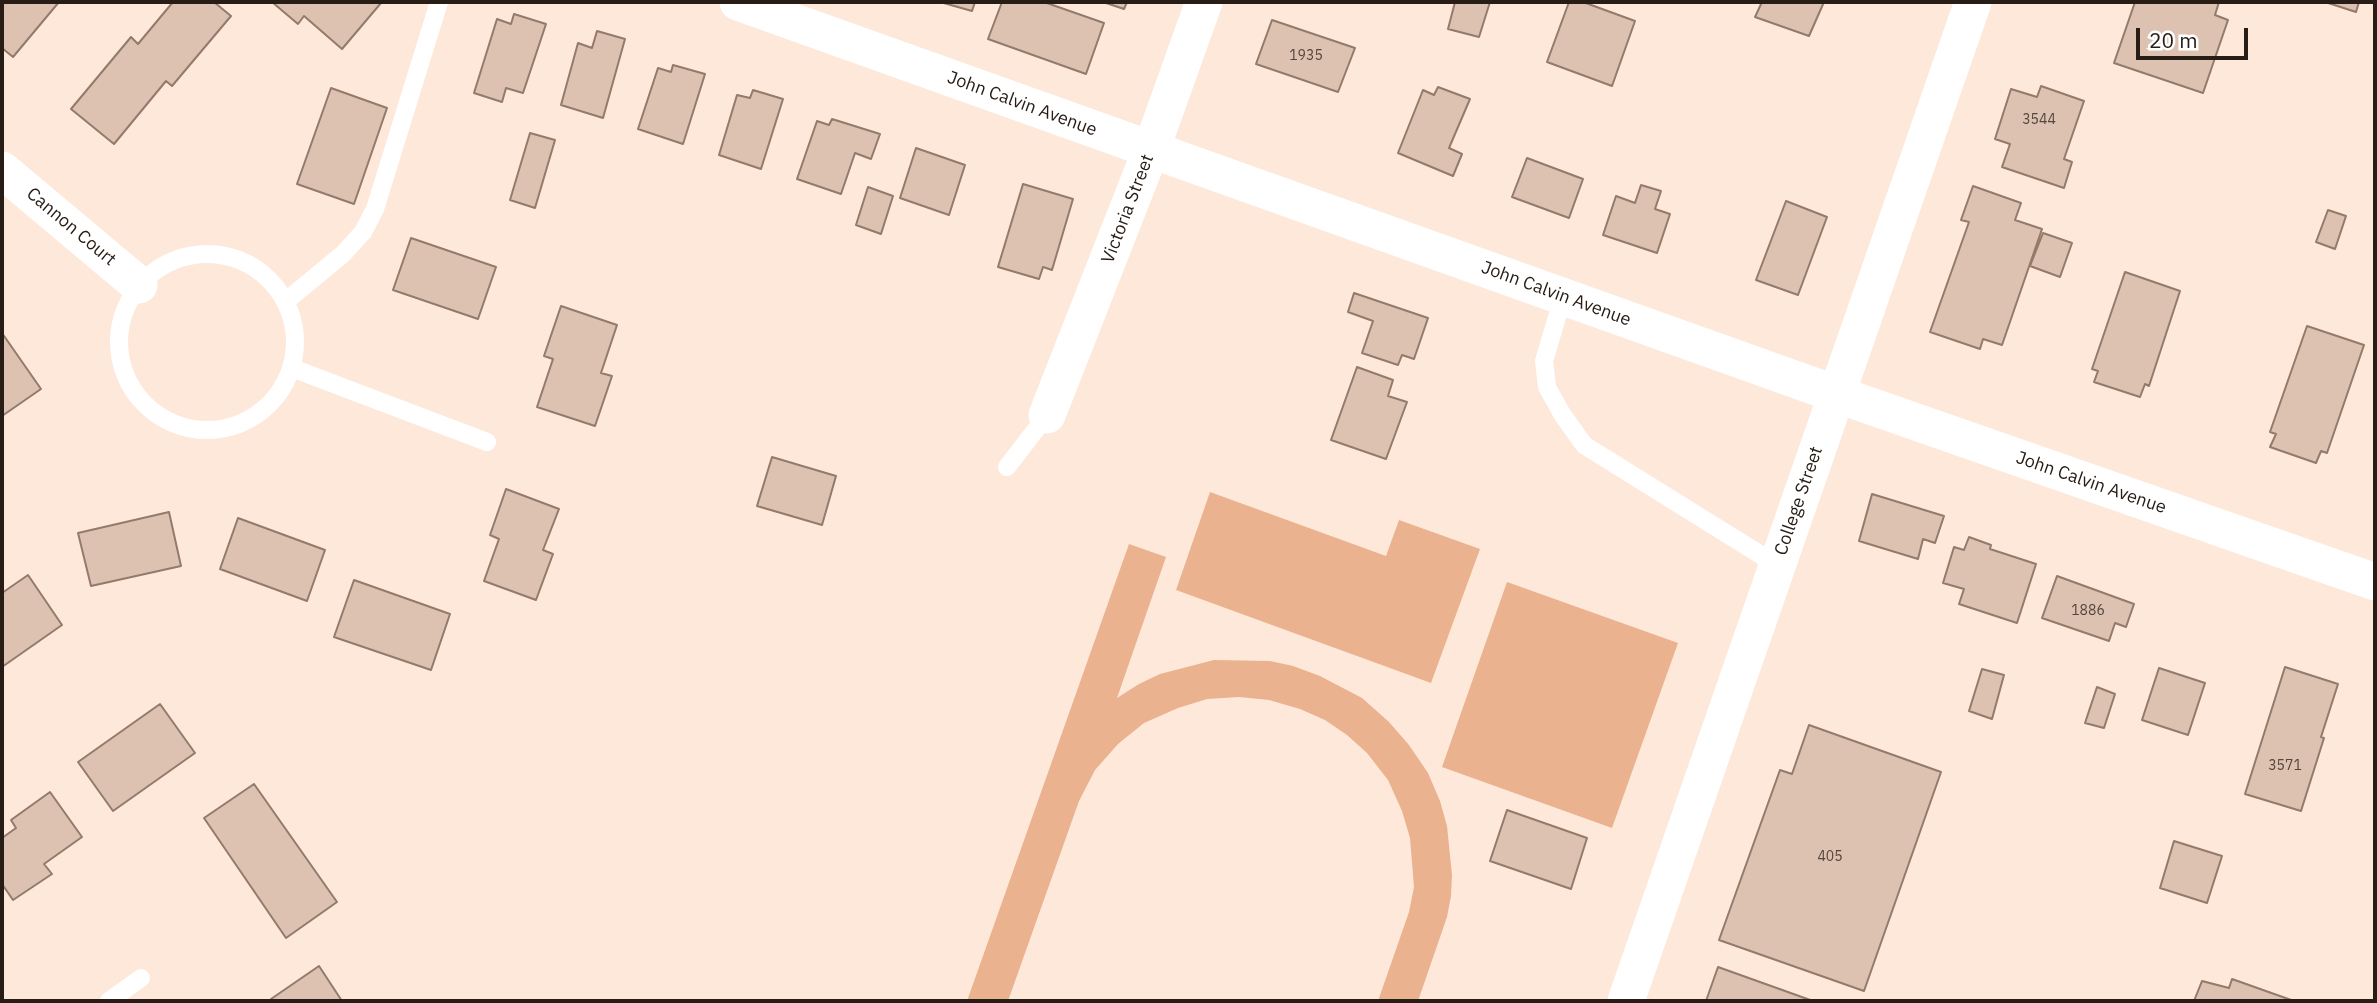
<!DOCTYPE html>
<html>
<head>
<meta charset="utf-8">
<style>
  body { margin:0 }
  #map { position:relative; width:2377px; height:1003px; overflow:hidden; background:#fee8da; font-family:"IBM Plex Sans",sans-serif }
  canvas { display:block }
  .frame { position:absolute; inset:0; border:4px solid #271d16; pointer-events:none }
  .scale { position:absolute; left:2136px; top:28px; width:112px; height:32px; box-sizing:border-box; border:4px solid #271d16; border-top:0; padding-left:9px; font-size:21px; line-height:24px; white-space:nowrap; color:#271d16; -webkit-text-stroke:5px #fff; paint-order:stroke }
</style>
</head>
<body>
<div id="map">
<canvas width="2377" height="1003"></canvas>
<div class="frame"></div>
<div class="scale">20 m</div>
</div>
<script>
const context = document.querySelector('canvas').getContext('2d');
context.lineJoin = 'round';
function paint(path, color) { context.fillStyle = color; context.fill(path, 'evenodd'); }
const poly = rows => new Path2D(rows.map(r => 'M' + r).join(''));
function stroke(path, color, width, dash) { context.strokeStyle = color; context.lineWidth = width; context.lineCap = dash ? 'butt' : 'round'; context.setLineDash(dash || []); context.stroke(path); }
function label(font, color, halo, rows, align = 'center') {
  context.font = font + ' "IBM Plex Sans",sans-serif'; context.lineWidth = 5; context.setLineDash([]); context.textBaseline = 'middle'; context.strokeStyle = halo; context.fillStyle = color; for (const [text, x, y, turn = 0] of rows) {
    context.save(); context.translate(x, y); context.rotate((+turn || 0) * Math.PI / 180); context.textAlign = isNaN(turn) ? turn : align; if (halo) context.strokeText(text, 0, 0); context.fillText(text, 0, 0); context.restore();
  }
}
const green = poly([
  [1210,492,1386,556,1399,520,1480,549,1431,683,1176,590],
  [1129,544,1166,557,1117,698,1139,684,1160,674,1214,660,1270,661,1293,666,1320,676,1362,698,1389,722,1409,745,1428,773,1440,801,1447,826,1452,875,1451,896,1447,917,1418,1001,1378,1001,1409,912,1414,887,1410,838,1402,811,1388,780,1367,753,1347,735,1325,720,1300,709,1269,700,1239,697,1207,699,1178,708,1144,723,1118,744,1095,770,1079,801,1008,1001,967,1001],
  [1507,582,1678,643,1612,828,1442,767]
]);
const building = poly([
  [2,2,59,2,13,57,2,48,2,2],
  [173,2,214,2,231,16,172,86,166,81,114,144,71,109,131,37,138,44,173,2],
  [272,2,380,2,381,3,342,49,304,16,298,24,272,2],
  [940,2,975,2,972,11,940,2],
  [1002,2,1044,2,1104,23,1086,74,988,39,1002,2],
  [1103,2,1127,2,1124,9,1103,2],
  [1455,2,1490,2,1479,37,1448,29,1455,2],
  [1569,2,1583,2,1635,21,1612,86,1547,62,1569,2],
  [1762,2,1824,2,1809,36,1755,17,1762,2],
  [2135,2,2219,2,2215,15,2228,20,2203,93,2114,63,2135,2],
  [2325,2,2359,2,2356,12,2325,2],
  [514,14,546,24,523,93,506,88,502,102,474,93,497,19,511,24,514,14],
  [1272,20,1355,48,1338,92,1256,64,1272,20],
  [597,31,625,39,603,118,561,105,578,43,592,48,597,31],
  [673,65,705,74,683,144,638,129,658,68,671,72,673,65],
  [2041,86,2084,101,2064,159,2072,162,2064,188,2002,167,2010,144,1995,139,2011,89,2037,97,2041,86],
  [1438,87,1470,99,1449,148,1462,154,1453,176,1398,153,1423,90,1434,95,1438,87],
  [331,88,387,108,354,204,297,184,331,88],
  [753,90,783,99,761,169,719,155,737,95,750,98,753,90],
  [832,119,880,134,871,159,855,153,841,194,797,179,817,121,829,125,832,119],
  [530,133,555,140,535,208,510,200,530,133],
  [916,148,965,165,949,215,900,198,916,148],
  [1527,158,1583,179,1569,218,1512,197,1527,158],
  [1023,184,1073,199,1052,270,1043,267,1039,279,998,267,1023,184],
  [1641,185,1661,191,1655,209,1670,214,1657,253,1603,235,1616,196,1635,203,1641,185],
  [1973,186,2021,203,2015,220,2042,229,2002,345,1983,339,1980,349,1930,332,1969,222,1961,220,1973,186],
  [868,187,893,196,881,234,856,225,868,187],
  [1786,201,1827,217,1798,295,1756,280,1786,201],
  [2328,210,2346,216,2335,249,2316,242,2328,210],
  [2043,233,2072,243,2060,277,2030,266,2043,233],
  [411,238,496,267,478,319,393,290,411,238],
  [2125,272,2180,291,2149,386,2145,384,2140,397,2094,382,2098,371,2092,369,2125,272],
  [1354,293,1428,318,1414,359,1402,355,1398,365,1362,353,1373,321,1348,312,1354,293],
  [561,306,617,325,601,373,612,376,595,426,537,407,553,359,544,356,561,306],
  [2307,326,2364,345,2327,453,2321,451,2316,463,2270,447,2276,434,2270,432,2307,326],
  [2,333,41,389,2,416,2,333],
  [1357,367,1393,380,1388,396,1407,402,1386,459,1331,440,1357,367],
  [772,457,836,476,822,525,757,506,772,457],
  [506,489,559,509,543,550,553,554,536,600,484,581,499,539,490,535,506,489],
  [1872,494,1944,516,1935,543,1923,539,1918,559,1859,541,1872,494],
  [169,512,181,566,91,586,78,533,169,512],
  [238,518,325,550,307,601,220,569,238,518],
  [1969,537,1991,545,1990,549,2036,564,2017,623,1959,604,1964,589,1943,583,1954,547,1964,550,1969,537],
  [28,575,62,625,2,667,2,593,28,575],
  [2057,576,2134,604,2126,627,2115,623,2109,641,2042,618,2057,576],
  [354,580,450,614,431,670,334,637,354,580],
  [2285,667,2338,684,2321,737,2324,738,2301,811,2245,794,2285,667],
  [2159,668,2205,683,2188,735,2142,720,2159,668],
  [1982,669,2004,675,1992,719,1969,711,1982,669],
  [2097,687,2115,694,2104,728,2085,723,2097,687],
  [160,704,195,753,113,811,78,762,160,704],
  [1809,725,1941,772,1864,991,1719,940,1780,770,1792,774,1809,725],
  [254,784,337,902,286,938,204,818,254,784],
  [50,792,82,837,44,864,52,874,13,900,2,884,2,838,16,828,11,820,50,792],
  [1507,810,1587,838,1571,889,1490,861,1507,810],
  [2174,841,2222,856,2207,903,2160,888,2174,841],
  [319,966,342,1001,272,1001,271,999,319,966],
  [1718,967,1813,1001,1706,1001,1718,967],
  [2232,979,2294,1001,2194,1001,2202,981,2229,988,2232,979]
]);
const lane = poly([
  '119 342a88 88 0 1 1 176 0a88 88 0 1 1-176 0Z',
  [1563,297,1544,361,1547,387,1562,414,1584,445,1777,565],
  [286,301,343,254,363,232,375,209,439,2],
  [292,368,487,442],
  [1007,467,1047,415],
  [109,1001,141,978]
]);
const street = poly([
  [738,2,1836,394,2375,582],
  [2,170,139,285],
  [1047,415,1151,150,1204,2],
  [1626,1001,1973,2]
]);
const numberNames = [
  ["1935",1306,56],
  ["3544",2039,120],
  ["1886",2088,611],
  ["3571",2285,766],
  ["405",1830,857]
];
const streetNames = [
  ["John Calvin Avenue",1022,104,20],
  ["Victoria Street",1128,209,-69],
  ["Cannon Court",71,227,40],
  ["John Calvin Avenue",1556,294,20],
  ["John Calvin Avenue",2091,483,19],
  ["College Street",1799,501,-71]
];
paint(green, '#eab28e');
paint(building, '#ddc2b1');
stroke(building, '#937a6a', 2);
stroke(lane, '#fff', 18);
stroke(street, '#fff', 37);
label('14px', '#54463d', null, numberNames);
label('18px', '#271d16', '#fff', streetNames);
</script>
</body>
</html>
